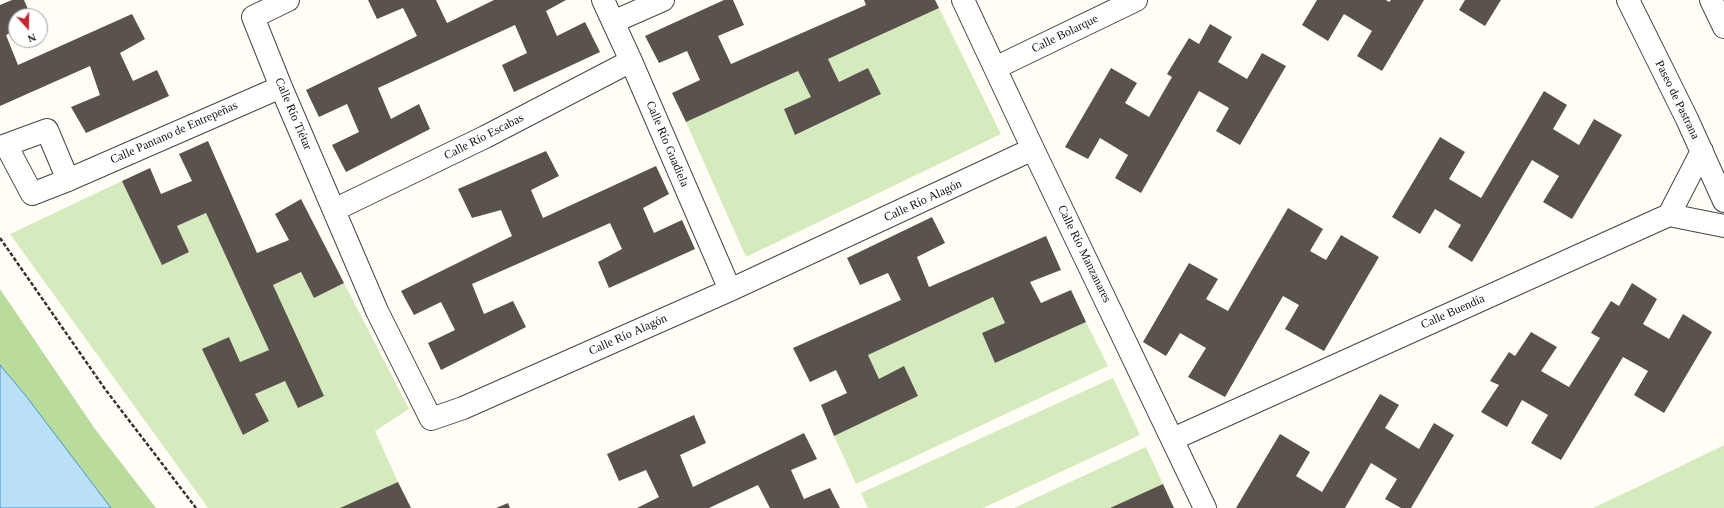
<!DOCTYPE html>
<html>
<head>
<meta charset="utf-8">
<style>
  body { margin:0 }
  #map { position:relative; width:1724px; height:508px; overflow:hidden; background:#fffdf5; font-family:Georgia,serif }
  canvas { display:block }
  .north { position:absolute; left:8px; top:8px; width:40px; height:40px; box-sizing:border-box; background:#fff; border:1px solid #a0a0a0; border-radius:50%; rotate:159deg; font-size:11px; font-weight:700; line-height:16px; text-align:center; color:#111 }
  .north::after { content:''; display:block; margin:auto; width:14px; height:18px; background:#c4262e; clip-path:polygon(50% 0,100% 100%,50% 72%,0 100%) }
</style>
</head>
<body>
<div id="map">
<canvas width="1724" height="508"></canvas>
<div class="north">N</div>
</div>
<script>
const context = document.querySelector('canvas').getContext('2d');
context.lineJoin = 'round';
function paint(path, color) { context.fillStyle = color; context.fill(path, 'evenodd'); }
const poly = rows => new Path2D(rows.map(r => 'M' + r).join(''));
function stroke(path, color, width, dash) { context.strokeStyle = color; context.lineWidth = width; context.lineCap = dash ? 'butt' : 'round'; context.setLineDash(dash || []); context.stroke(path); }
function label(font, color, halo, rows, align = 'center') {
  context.font = font + ' Georgia,serif'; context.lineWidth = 4; context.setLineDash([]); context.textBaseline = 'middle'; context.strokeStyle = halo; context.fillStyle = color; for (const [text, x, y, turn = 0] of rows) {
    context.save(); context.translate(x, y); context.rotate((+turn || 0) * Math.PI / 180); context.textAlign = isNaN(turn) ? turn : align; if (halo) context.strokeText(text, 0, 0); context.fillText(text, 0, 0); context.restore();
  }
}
const green = poly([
  [939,8,1001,134,746,257,686,122,798,71,811,97,784,109,796,135,881,94,868,68,839,82,828,59],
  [122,181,189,252,177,226,206,213,269,350,240,362,229,337,203,349,243,435,269,421,255,394,285,381,298,407,273,285,301,272,314,298,344,283,409,409,375,431,398,482,340,508,208,508,10,234],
  [993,297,1005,323,982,333,995,363,1086,322,1108,366,856,484,834,436,918,396,904,367,879,379,868,355],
  [1113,378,1140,435,983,508,868,508,861,493],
  [1724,445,1724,508,1593,508,1671,471],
  [1146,447,1163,484,1110,508,1014,508]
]);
const forest = poly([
  [0,289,95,429,156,508,111,508,26,396,0,365]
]);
const water = poly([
  [0,365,26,396,111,508,0,508,0,365]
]);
const building = poly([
  [12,0,24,0,31,16,16,16,16,30,6,35,18,65,132,14,145,39,120,53,133,81,157,70,169,96,86,133,71,107,100,95,90,66,0,106,0,5],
  [368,0,436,0,447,23,494,0,566,0,546,11,557,36,585,22,600,52,514,92,502,65,527,53,515,25,378,88,391,119,419,104,430,129,346,172,332,145,359,132,347,104,319,117,306,90,417,36,403,8,377,19],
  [724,0,733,0,744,25,718,36,731,64,866,5,864,0,935,0,939,8,828,59,839,82,868,68,881,94,795,135,784,109,811,97,798,71,686,122,672,93,700,80,687,51,659,63,645,36],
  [1317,0,1386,0,1389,2,1391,0,1424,0,1382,71,1357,56,1372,31,1344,14,1328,41,1302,25],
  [1465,0,1501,0,1485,26,1459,10],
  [1210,24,1232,37,1218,62,1247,79,1262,53,1286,66,1240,145,1216,131,1229,108,1199,91,1141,193,1115,178,1128,155,1100,138,1088,159,1065,147,1111,68,1137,83,1125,103,1149,117,1172,77,1167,74,1189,38,1199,44],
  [1544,91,1567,105,1553,129,1579,145,1594,119,1622,135,1572,219,1543,202,1559,176,1532,160,1472,262,1448,247,1461,225,1435,209,1420,234,1392,217,1440,137,1465,152,1449,179,1481,198],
  [208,141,257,253,289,240,275,214,301,199,344,283,314,298,301,272,273,285,324,396,298,408,285,381,255,394,269,421,243,435,202,349,229,337,240,362,269,350,206,213,177,226,189,252,162,265,122,181,150,168,161,194,192,181,179,154],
  [546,151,559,176,531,190,543,218,656,166,669,194,643,208,654,233,682,220,695,249,609,288,598,262,622,249,610,223,472,284,484,314,513,301,526,327,441,370,428,343,455,330,441,302,414,315,401,291,512,236,501,210,472,218,458,189],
  [1288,208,1323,229,1310,251,1326,260,1341,235,1379,257,1324,351,1285,329,1299,305,1283,296,1225,397,1188,377,1206,348,1180,333,1166,356,1143,342,1189,263,1218,279,1206,299,1228,311],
  [932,217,945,243,917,257,929,287,1046,236,1061,270,1030,282,1041,303,1071,290,1086,322,995,363,982,333,1005,323,993,297,868,355,879,379,904,366,918,396,834,436,821,405,847,393,836,370,810,382,793,348,901,300,888,273,860,285,847,258],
  [1632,283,1657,299,1643,324,1669,339,1683,314,1712,332,1664,413,1634,395,1648,371,1623,357,1561,460,1531,443,1548,415,1522,400,1507,427,1481,412,1499,385,1490,381,1509,352,1515,356,1531,332,1557,347,1541,371,1569,387,1600,338,1591,333,1611,301,1619,306],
  [1380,394,1399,405,1385,428,1419,449,1434,423,1454,435,1411,508,1401,508,1385,499,1397,479,1371,463,1345,508,1236,508,1280,434,1310,452,1296,476,1322,492],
  [694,415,706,443,680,455,693,487,804,433,817,459,791,470,804,499,830,488,840,508,770,508,758,485,709,508,637,508,659,497,646,470,619,481,607,454],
  [398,482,411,508,340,508],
  [1163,484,1174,508,1110,508],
  [508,503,510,508,496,508]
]);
const path = poly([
  [0,238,105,389,196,508]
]);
const minor = poly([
  [288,0,253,17,281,87,377,311,431,419,463,408,730,290,1033,149],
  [603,0,631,61,730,290],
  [963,0,1033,149,1205,508],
  [1628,0,1687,119,1724,201],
  [1711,0,1724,27],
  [613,22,663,0],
  [995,68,1136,0],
  [68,180,32,194,6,145,47,130,68,180,281,87],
  [334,210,485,137,631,61],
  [1669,215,1724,226],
  [1173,439,1669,215,1702,151]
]);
const streetNames = [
  ["Calle Bolarque",1065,34,-26],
  ["Paseo de Pastrana",1677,100,64],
  ["Calle Río Tiétar",293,114,67],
  ["Calle Pantano de Entrepeñas",174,133,-24],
  ["Calle Río Escabas",484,137,-27],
  ["Calle Río Guadiela",667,144,67],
  ["Calle Río Alagón",923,201,-25],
  ["Calle Río Manzanares",1084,254,64],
  ["Calle Buendía",1453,312,-24],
  ["Calle Río Alagón",628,335,-24]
];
paint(green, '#d5ebbd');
paint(forest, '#b9dc9c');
paint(water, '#b9e0f7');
stroke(water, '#3f96cf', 1);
paint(building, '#5a524d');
stroke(minor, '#444', 24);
stroke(path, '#333', 2.5, [4, 2]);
stroke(minor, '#fff', 22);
label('12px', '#111', '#fff', streetNames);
</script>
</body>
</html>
